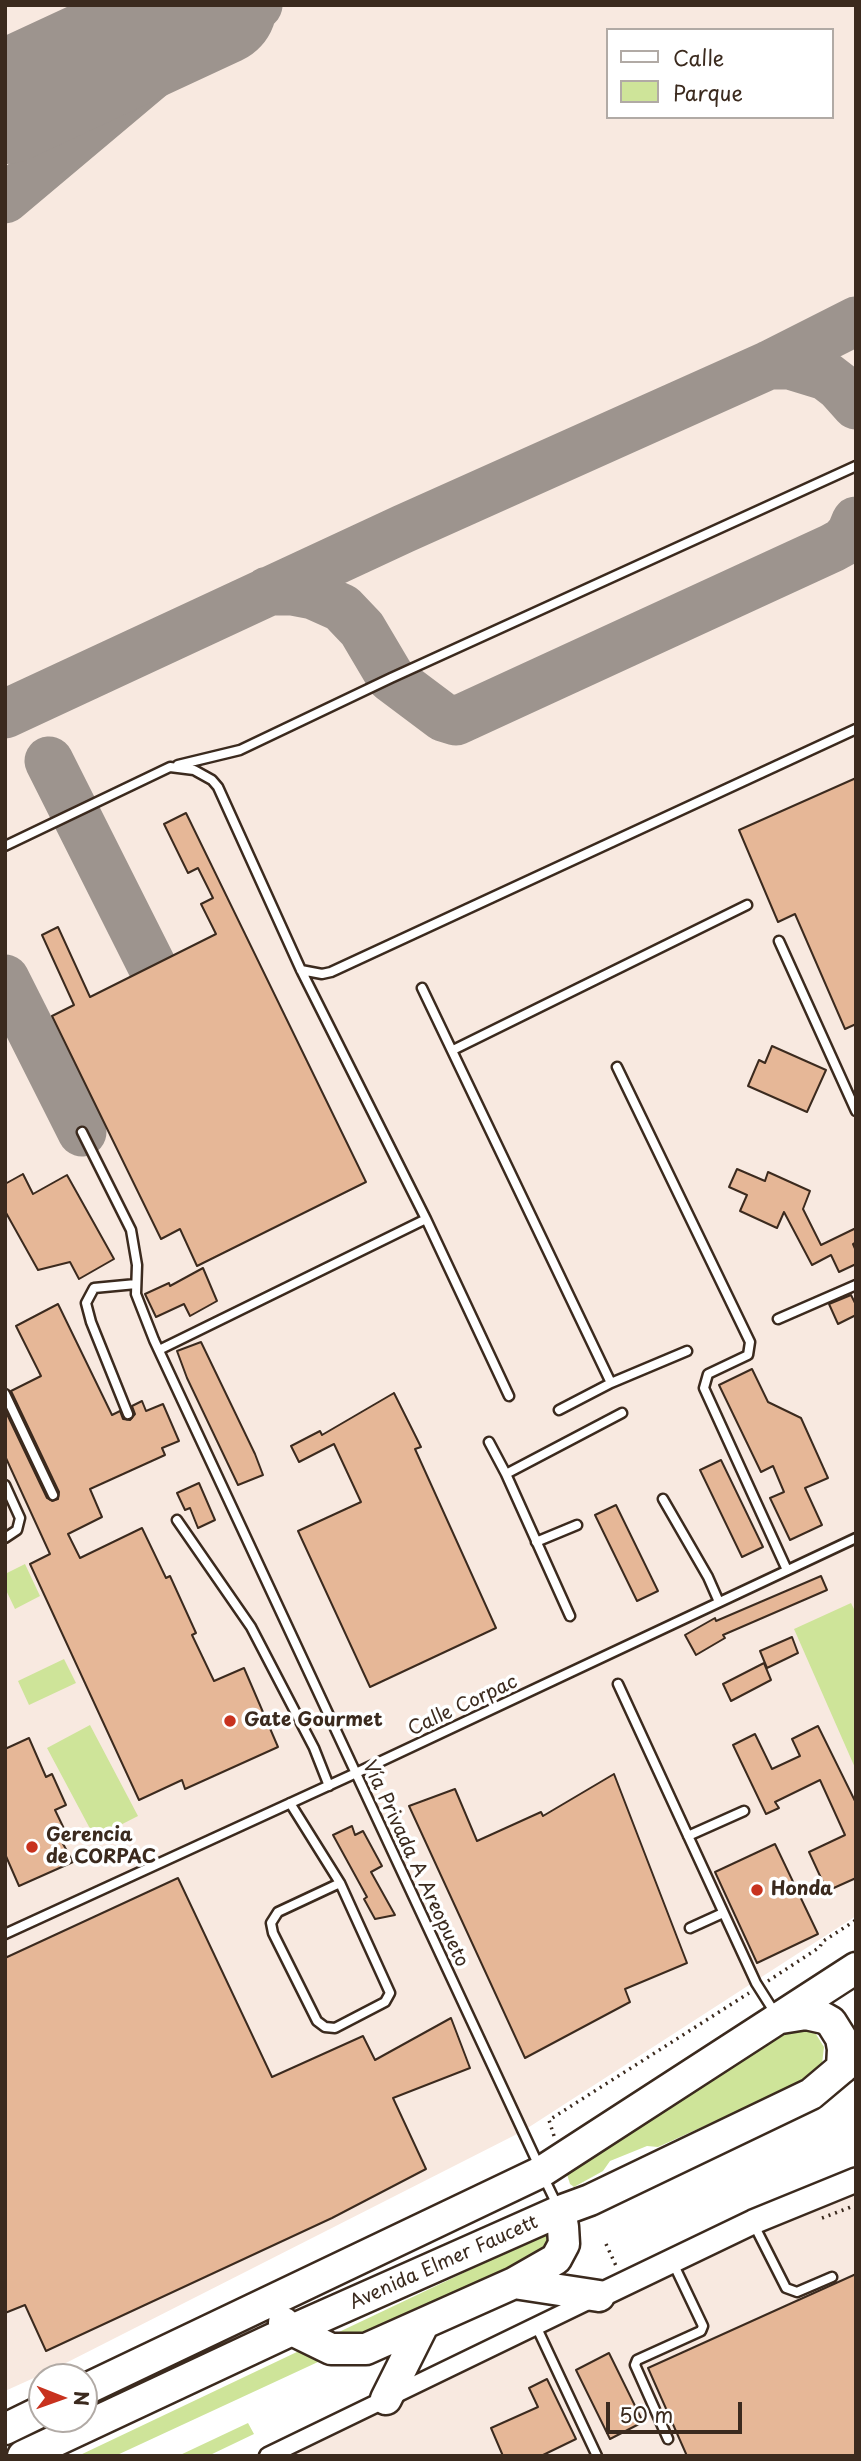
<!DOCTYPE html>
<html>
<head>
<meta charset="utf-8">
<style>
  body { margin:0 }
  #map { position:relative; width:861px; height:2461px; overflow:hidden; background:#fff; font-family:"Playpen Sans",sans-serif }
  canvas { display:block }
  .frame { position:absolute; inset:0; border:7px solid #3b2a1e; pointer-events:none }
  .legend { position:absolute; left:606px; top:28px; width:228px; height:91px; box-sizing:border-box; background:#fff; border:2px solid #b1aaa5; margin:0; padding:9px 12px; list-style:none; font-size:21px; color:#3b2a1e }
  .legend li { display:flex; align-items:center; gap:14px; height:35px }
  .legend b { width:35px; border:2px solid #b1aaa5 }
  .north { position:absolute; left:28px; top:2363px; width:70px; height:70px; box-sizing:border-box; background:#fff; border:2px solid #b1aaa5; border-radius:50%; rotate:91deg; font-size:19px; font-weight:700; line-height:28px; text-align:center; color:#3b2a1e }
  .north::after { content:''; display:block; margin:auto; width:24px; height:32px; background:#c8321e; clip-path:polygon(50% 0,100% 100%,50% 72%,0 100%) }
  .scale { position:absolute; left:606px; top:2402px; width:136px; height:32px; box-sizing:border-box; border:4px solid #3b2a1e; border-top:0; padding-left:9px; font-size:21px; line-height:24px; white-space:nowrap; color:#3b2a1e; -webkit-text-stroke:5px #fff; paint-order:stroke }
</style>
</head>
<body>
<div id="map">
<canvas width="861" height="2461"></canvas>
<div class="frame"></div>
<ul class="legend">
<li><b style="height:9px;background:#fff"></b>Calle</li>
<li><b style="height:19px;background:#cee499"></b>Parque</li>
</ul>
<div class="north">N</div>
<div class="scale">50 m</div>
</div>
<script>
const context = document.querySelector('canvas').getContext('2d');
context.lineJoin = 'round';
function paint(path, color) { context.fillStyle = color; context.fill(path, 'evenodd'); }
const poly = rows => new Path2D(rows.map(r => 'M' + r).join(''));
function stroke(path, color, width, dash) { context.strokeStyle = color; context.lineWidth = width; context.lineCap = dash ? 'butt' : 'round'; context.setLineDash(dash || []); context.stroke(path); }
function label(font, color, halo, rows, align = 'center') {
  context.font = font + ' "Playpen Sans",sans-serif'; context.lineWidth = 7; context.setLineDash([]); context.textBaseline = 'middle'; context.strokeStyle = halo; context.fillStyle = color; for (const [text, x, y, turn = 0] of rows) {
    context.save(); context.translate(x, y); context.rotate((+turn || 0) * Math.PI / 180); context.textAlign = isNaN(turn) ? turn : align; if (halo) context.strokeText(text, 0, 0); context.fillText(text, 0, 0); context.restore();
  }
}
const built = poly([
  [5,5,856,5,856,1916,523,2131,56,2368,5,2391],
  [607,30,831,30,831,117,607,117],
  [856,2192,856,2456,279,2456,516,2342]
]);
const green = poly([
  [25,1564,40,1596,15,1609,5,1588,5,1574],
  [851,1603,856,1613,856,1770,794,1629],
  [64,1659,76,1683,29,1705,18,1681],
  [90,1725,138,1816,95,1838,47,1748],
  [792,2025,807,2027,814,2031,824,2047,822,2064,806,2080,658,2147,647,2146,610,2161,603,2171,574,2187,570,2184,565,2168],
  [551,2235,549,2255,115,2456,78,2456,541,2236],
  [248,2423,254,2434,208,2456,178,2456]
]);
const taxiway = poly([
  [5,199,175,56,258,5],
  [769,365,790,365,826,376,839,386,856,405],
  [268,591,292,591,313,595,342,608,362,629,391,678,443,717,456,721,832,548,843,542,851,533,856,521],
  [5,714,403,529,769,365,856,321],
  [49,761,152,966],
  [5,979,82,1132]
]);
const runway = poly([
  [5,103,216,5]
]);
const building = poly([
  [856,778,856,1024,845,1029,795,914,778,922,739,830,856,778],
  [186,813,366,1182,197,1266,180,1229,161,1239,52,1016,74,1005,42,935,58,927,90,997,216,934,201,904,213,898,198,868,188,873,164,824,186,813],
  [772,1046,826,1070,807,1112,748,1086,759,1060,765,1063,772,1046],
  [737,1169,765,1181,768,1172,810,1191,803,1209,821,1245,856,1228,856,1242,853,1244,856,1251,856,1264,839,1272,831,1255,812,1265,784,1212,777,1228,740,1211,747,1195,729,1187,737,1169],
  [23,1174,33,1194,67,1175,114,1259,79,1279,70,1262,38,1270,5,1211,5,1184,23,1174],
  [203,1268,217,1301,190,1316,184,1304,156,1317,145,1294,169,1283,170,1286,203,1268],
  [851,1295,856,1305,856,1315,838,1324,829,1304,851,1295],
  [58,1304,112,1415,120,1411,123,1419,130,1420,135,1414,132,1406,142,1401,146,1411,163,1404,179,1441,162,1448,165,1455,90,1489,102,1517,68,1534,80,1558,142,1528,166,1578,170,1576,196,1633,192,1635,214,1681,244,1668,278,1747,185,1789,182,1780,139,1800,30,1564,50,1554,5,1456,5,1410,47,1498,52,1501,58,1499,59,1492,11,1391,41,1376,16,1326,58,1304],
  [201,1342,255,1454,263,1475,238,1485,187,1378,177,1351,201,1342],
  [752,1369,768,1402,801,1418,828,1478,805,1488,822,1525,790,1540,770,1498,784,1492,773,1466,761,1472,719,1385,752,1369],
  [394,1393,421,1447,415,1449,496,1628,370,1687,298,1531,361,1502,334,1444,299,1462,291,1446,320,1431,322,1435,394,1393],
  [721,1460,763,1547,742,1557,700,1470,721,1460],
  [199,1483,215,1520,198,1528,190,1508,185,1510,177,1493,199,1483],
  [616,1505,658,1591,637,1601,595,1515,616,1505],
  [821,1576,827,1590,723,1635,725,1638,696,1655,685,1635,715,1618,716,1621,821,1576],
  [792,1637,798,1653,767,1668,760,1651,792,1637],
  [764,1663,771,1680,731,1701,723,1684,764,1663],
  [818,1726,856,1803,856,1878,827,1891,809,1852,845,1835,820,1780,775,1802,779,1808,766,1814,733,1745,755,1734,772,1769,800,1756,792,1739,818,1726],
  [29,1738,46,1777,52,1774,66,1805,55,1810,69,1839,62,1842,73,1862,19,1886,5,1854,5,1749,29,1738],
  [614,1774,687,1963,625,1989,630,2002,525,2058,409,1806,455,1789,477,1841,541,1812,543,1816,614,1774],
  [352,1826,355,1835,363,1831,382,1866,371,1872,395,1915,375,1919,364,1899,367,1897,333,1835,352,1826],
  [775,1844,818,1934,757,1963,715,1872,775,1844],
  [178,1878,272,2077,363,2036,375,2060,451,2018,470,2068,393,2098,426,2169,332,2218,46,2351,25,2305,5,2313,5,1958,178,1878],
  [856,2274,856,2456,687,2456,648,2368,856,2274],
  [609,2353,643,2422,610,2439,576,2370,609,2353],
  [547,2379,576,2439,541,2456,503,2456,491,2428,538,2407,529,2388,547,2379]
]);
const path = poly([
  [768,1981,820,1947,822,1942,856,1920],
  [554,2136,549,2120,749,1993],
  [822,2218,856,2205],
  [606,2244,617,2268]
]);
const lane = poly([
  [178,765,240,750,391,678,856,466],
  [5,846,170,767,194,770,212,780,218,787,301,970,426,1219,509,1396],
  [779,941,856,1111],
  [301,970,322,974,331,972,856,729],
  [422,988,611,1383,687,1351],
  [453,1050,747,905],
  [617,1067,750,1342,748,1355,708,1374,704,1388,787,1570],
  [82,1132,131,1230,137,1265,136,1294,154,1340,539,2166],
  [778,1319,856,1285],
  [159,1350,426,1219],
  [5,1394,53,1495],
  [559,1410,611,1383],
  [128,1414,91,1322,86,1303,94,1288,136,1284],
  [489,1442,506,1474],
  [5,1485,20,1518,17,1530,5,1538],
  [663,1499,708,1577,719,1602],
  [177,1520,251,1627,314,1748,329,1786],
  [536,1542,577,1525],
  [570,1616,506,1474,622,1413],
  [618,1684,756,1983,775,2013],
  [290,1803,340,1883,390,1993,385,2002,335,2028,325,2027,317,2021,273,1933,271,1923,278,1912,340,1883],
  [688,1836,744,1811],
  [690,1928,723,1913],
  [5,1934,356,1773,856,1538],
  [544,2178,558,2207],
  [753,2223,786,2288,797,2292,832,2277],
  [536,2326,597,2456],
  [668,2439,635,2365,637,2360,701,2331,703,2326,673,2263]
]);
const street = poly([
  [268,2456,594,2298]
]);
const secondary = poly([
  [599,2296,753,2222,856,2180]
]);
const highway = poly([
  [781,2018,806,2014,824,2018,831,2022,841,2038,843,2049,842,2068],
  [514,2283,599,2296],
  [284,2323,292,2330,331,2349,366,2349,514,2283,556,2259,564,2244,563,2227,560,2211],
  [84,2390,541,2172,856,1968],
  [386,2399,424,2323],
  [5,2429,42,2411],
  [23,2456,292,2330,560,2211,590,2200,811,2094,856,2056]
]);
const markers = [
  [230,1721,7,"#c8321e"],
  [32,1847,7,"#c8321e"],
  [757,1890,7,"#c8321e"]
];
const streetNames = [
  ["Calle Corpac",463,1706,-25],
  ["Vía Privada A Areopueto",415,1864,65],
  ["Avenida Elmer Faucett",444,2263,-24]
];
const poiNames = [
  ["Gate Gourmet",244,1721],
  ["Gerencia",46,1836],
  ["de CORPAC",46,1858],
  ["Honda",771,1890]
];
paint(built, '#f8e9e0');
paint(green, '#cee499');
stroke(taxiway, '#9d948e', 49);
stroke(runway, '#9d948e', 122);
paint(building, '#e6b797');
stroke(building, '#3b2a1e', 2);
stroke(lane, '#3b2a1e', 13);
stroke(street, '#3b2a1e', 21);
stroke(secondary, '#3b2a1e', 28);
stroke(highway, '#3b2a1e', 35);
stroke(path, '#3b2a1e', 3.5, [2, 5]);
stroke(lane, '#fff', 8);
stroke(street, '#fff', 16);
stroke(secondary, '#fff', 23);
stroke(highway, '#fff', 30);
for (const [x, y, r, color] of markers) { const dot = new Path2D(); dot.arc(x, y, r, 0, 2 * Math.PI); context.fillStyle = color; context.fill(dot); stroke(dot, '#fff', 2.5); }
label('19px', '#3b2a1e', '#fff', streetNames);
label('bold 19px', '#3b2a1e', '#fff', poiNames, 'left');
</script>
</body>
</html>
